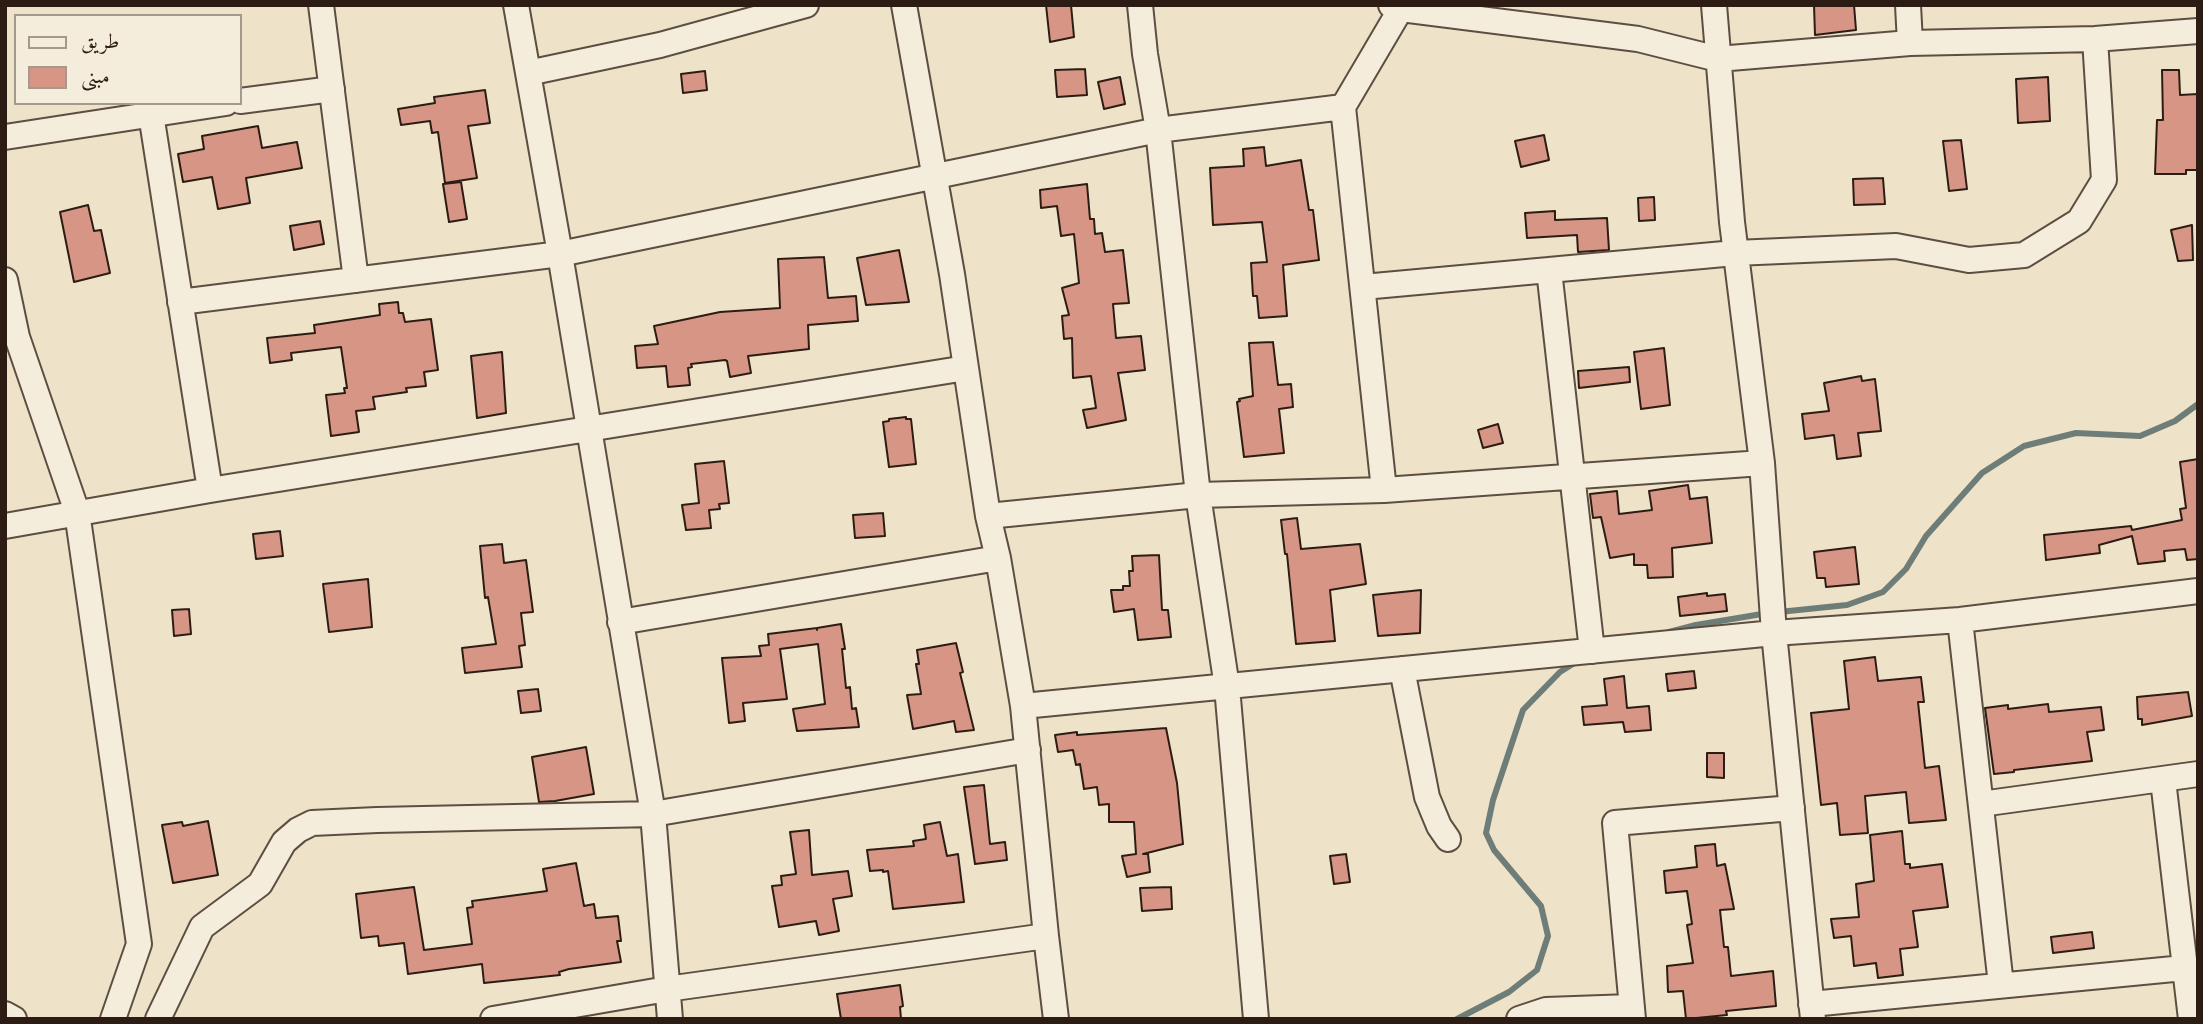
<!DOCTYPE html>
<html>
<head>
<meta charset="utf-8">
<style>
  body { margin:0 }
  #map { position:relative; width:2203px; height:1024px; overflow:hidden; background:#eee3c9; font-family:Vollkorn,Amiri,serif }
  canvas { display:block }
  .frame { position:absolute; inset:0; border:7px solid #2d1c14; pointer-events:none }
  .legend { position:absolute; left:14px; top:14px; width:228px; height:91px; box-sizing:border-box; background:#f4eddc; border:2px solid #a4998c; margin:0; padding:9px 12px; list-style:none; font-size:21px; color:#2d1c14 }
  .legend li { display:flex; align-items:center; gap:14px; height:35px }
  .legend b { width:35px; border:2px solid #a4998c }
</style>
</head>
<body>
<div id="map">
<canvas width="2203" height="1024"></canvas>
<div class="frame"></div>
<ul class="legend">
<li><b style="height:9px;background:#f4eddc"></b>طريق</li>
<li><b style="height:19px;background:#d79685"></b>مبنى</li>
</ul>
</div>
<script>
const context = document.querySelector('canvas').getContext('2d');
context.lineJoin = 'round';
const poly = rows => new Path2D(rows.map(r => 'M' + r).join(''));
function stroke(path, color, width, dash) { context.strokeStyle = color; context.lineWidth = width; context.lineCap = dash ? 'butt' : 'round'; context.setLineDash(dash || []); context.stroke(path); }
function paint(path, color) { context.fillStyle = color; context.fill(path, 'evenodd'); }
const stream = poly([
  [1779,612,1847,605,1883,592,1906,569,1926,536,1982,473,2024,446,2076,433,2140,436,2175,421,2198,404],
  [1669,632,1696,625,1768,613],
  [1457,1019,1509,992,1537,970,1548,936,1541,906,1494,850,1486,833,1493,800,1523,710,1560,672,1576,662]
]);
const building = poly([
  [1046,5,1071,5,1074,37,1050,42,1046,5],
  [1814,5,1854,5,1856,30,1815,35,1814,5],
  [1085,69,1087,95,1057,97,1055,70,1085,69],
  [2162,70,2179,70,2180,95,2198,94,2198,170,2186,170,2186,174,2155,174,2157,120,2163,120,2162,70],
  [705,71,707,90,683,93,681,74,705,71],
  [1120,77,1125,104,1104,109,1098,82,1120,77],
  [2048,77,2050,121,2018,123,2016,79,2048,77],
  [485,90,490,123,468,126,477,178,445,183,438,132,432,133,430,121,401,125,398,109,435,103,434,97,485,90],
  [258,126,262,148,297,142,302,168,246,178,250,203,218,209,212,177,183,182,178,154,204,149,202,136,258,126],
  [1544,135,1549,160,1521,167,1515,141,1544,135],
  [1961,140,1967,189,1949,191,1943,141,1961,140],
  [1264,147,1266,166,1301,160,1309,210,1313,210,1319,260,1283,265,1287,316,1259,318,1257,296,1253,296,1251,263,1267,262,1262,222,1213,225,1210,168,1244,166,1243,149,1264,147],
  [1883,178,1885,204,1854,205,1853,179,1883,178],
  [461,182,467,219,449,222,443,184,461,182],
  [1087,184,1090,219,1094,219,1095,234,1102,233,1105,252,1123,250,1129,303,1113,304,1116,338,1141,336,1145,370,1118,373,1126,420,1087,428,1083,410,1096,408,1091,376,1073,378,1072,338,1064,339,1062,316,1069,315,1062,288,1079,283,1074,234,1061,236,1057,206,1041,208,1040,190,1087,184],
  [1654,197,1655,220,1639,221,1638,198,1654,197],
  [88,205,94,231,101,230,110,273,74,282,60,212,88,205],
  [1555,211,1555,220,1607,218,1609,250,1578,252,1577,235,1527,238,1525,213,1555,211],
  [320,221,324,244,294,250,290,226,320,221],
  [2192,225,2193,260,2178,261,2171,230,2192,225],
  [899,250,909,302,866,305,857,258,899,250],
  [824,257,828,298,856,296,858,321,808,325,809,349,748,356,751,373,730,377,727,361,725,360,691,364,692,367,688,368,690,385,668,387,666,366,637,368,635,346,658,344,654,326,720,312,780,308,778,259,824,257],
  [398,302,399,313,403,313,405,322,431,319,438,370,424,372,426,386,406,388,407,392,373,397,375,409,356,411,359,432,331,436,326,395,345,393,344,388,347,388,341,347,291,353,292,360,270,363,267,338,315,333,314,325,380,315,379,304,398,302],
  [1273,342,1278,385,1291,384,1293,407,1279,409,1284,453,1244,457,1237,402,1240,401,1239,399,1253,396,1249,343,1273,342],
  [1664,348,1670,405,1641,409,1634,352,1664,348],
  [502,352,506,413,477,418,471,356,502,352],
  [1629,367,1630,382,1579,388,1578,371,1629,367],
  [1861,376,1862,381,1875,379,1881,431,1858,433,1861,456,1837,459,1834,435,1805,439,1802,414,1829,411,1824,383,1861,376],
  [906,417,906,419,911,419,916,464,889,467,883,422,889,421,889,419,906,417],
  [1498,424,1503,443,1483,448,1478,430,1498,424],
  [2198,459,2198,559,2187,560,2185,549,2164,551,2165,561,2138,564,2132,536,2099,545,2100,553,2046,560,2044,535,2131,526,2132,530,2182,520,2180,509,2186,508,2180,462,2198,459],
  [724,461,729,503,719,504,720,509,709,510,711,528,686,530,682,505,699,503,695,464,724,461],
  [1688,485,1690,499,1707,497,1712,543,1672,548,1673,577,1648,578,1647,565,1634,565,1634,554,1610,558,1601,517,1593,518,1590,494,1617,491,1619,514,1652,510,1649,491,1688,485],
  [883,513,885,536,855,538,853,515,883,513],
  [1297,518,1301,549,1360,544,1366,584,1330,590,1335,641,1296,644,1287,554,1285,554,1281,520,1297,518],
  [280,531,283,556,256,559,253,534,280,531],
  [502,544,504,563,526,560,533,612,521,613,525,645,519,646,522,667,465,673,462,648,496,644,488,597,485,598,480,546,502,544],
  [1855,547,1859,584,1826,587,1825,578,1817,578,1814,552,1855,547],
  [1159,555,1162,610,1168,610,1171,637,1138,640,1134,609,1114,612,1111,590,1123,590,1123,586,1130,586,1129,571,1133,571,1132,556,1159,555],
  [368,579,372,627,329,632,323,584,368,579],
  [1421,590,1420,633,1378,636,1373,595,1421,590],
  [1707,593,1707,596,1725,594,1727,611,1680,616,1678,597,1707,593],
  [189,609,191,634,174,636,172,610,189,609],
  [841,624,845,649,842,649,846,688,850,687,852,709,856,708,859,727,797,731,793,709,825,704,818,644,780,649,787,699,743,703,745,721,729,723,722,658,761,656,759,646,769,645,768,634,817,628,817,630,817,628,841,624],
  [956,643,963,672,960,673,974,730,956,732,954,721,913,729,907,695,921,694,916,664,919,664,917,650,956,643],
  [1875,657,1878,681,1921,677,1924,702,1918,702,1925,768,1939,766,1946,820,1909,823,1906,792,1865,796,1868,833,1840,835,1837,803,1821,805,1811,713,1849,709,1844,661,1875,657],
  [1694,671,1696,688,1668,691,1666,674,1694,671],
  [1624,676,1627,708,1649,706,1651,730,1625,732,1623,722,1584,725,1582,707,1607,705,1604,679,1624,676],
  [538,689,541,711,521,713,518,691,538,689],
  [2188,692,2192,716,2142,725,2142,719,2138,719,2137,697,2188,692],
  [2048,704,2049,712,2101,707,2104,730,2087,732,2092,761,2014,770,2014,772,1994,774,1985,708,2008,705,2008,709,2048,704],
  [1166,728,1177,783,1183,844,1143,854,1148,854,1150,872,1127,877,1122,856,1136,854,1134,822,1109,822,1109,804,1099,805,1097,787,1084,789,1080,764,1076,765,1073,750,1058,752,1055,735,1077,732,1077,735,1166,728],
  [586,747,594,794,555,801,539,802,532,757,586,747],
  [1707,753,1724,753,1724,778,1707,777,1707,753],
  [984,785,990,844,1005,842,1007,860,975,864,964,787,984,785],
  [208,821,218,875,173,883,162,825,182,822,183,826,208,821],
  [940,822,947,856,958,854,964,902,893,909,888,871,883,872,883,870,870,871,867,850,914,846,913,841,926,839,924,825,940,822],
  [809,830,812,875,848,871,852,896,833,899,839,931,819,935,816,921,779,927,772,886,782,885,781,876,796,874,790,832,809,830],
  [1902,831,1905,864,1910,864,1910,868,1942,864,1948,907,1913,911,1918,947,1900,949,1903,975,1878,978,1876,963,1854,966,1851,936,1834,938,1831,919,1859,917,1856,884,1874,881,1870,835,1902,831],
  [1715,844,1717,866,1725,864,1734,909,1720,910,1724,947,1728,947,1731,976,1773,971,1776,1006,1726,1011,1727,1015,1686,1019,1683,991,1668,992,1667,966,1693,963,1687,925,1692,924,1687,891,1666,893,1664,871,1697,867,1695,846,1715,844],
  [1346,854,1350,882,1334,884,1330,856,1346,854],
  [576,863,584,906,594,904,596,918,618,916,621,941,617,941,621,962,569,969,559,972,560,975,484,983,482,964,408,974,404,943,379,946,378,936,361,938,356,894,414,887,424,950,472,944,467,908,473,907,472,901,547,891,543,869,576,863],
  [1171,887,1172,909,1142,911,1140,888,1171,887],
  [2092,932,2094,948,2053,953,2051,937,2092,932],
  [900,985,903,1006,900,1007,901,1019,841,1019,837,994,900,985]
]);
const minor = poly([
  [321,5,356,280],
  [516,5,560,254,653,814,670,1019],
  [904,5,952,274,988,516,998,558,1023,706,1046,936,1056,1019],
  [1140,5,1145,54,1158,130,1198,495,1227,687,1256,1019],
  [1391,5,1401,9,1638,39,1718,59,1910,43,2095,39,2198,31],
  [1714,5,1732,222,1762,463,1774,633,1813,1019],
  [1908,5,1910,43],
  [528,73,660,45,806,5],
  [240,101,332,89],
  [151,114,210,490],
  [5,137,226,103],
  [1549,270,1592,651],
  [5,280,17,337,77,512,139,944,113,1019],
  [1363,287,1735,253,1896,246,1969,260,2024,255,2079,221,2104,180,2095,39],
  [180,302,560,254,1158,130,1343,107],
  [1384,490,1343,107,1403,5],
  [988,516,1198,495,1384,490,1762,463],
  [5,526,210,490,966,368],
  [1960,620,2001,985],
  [620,622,998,558],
  [1402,669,1427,797,1439,826,1448,839],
  [1023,706,1774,633,1960,620,2198,591],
  [2163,780,2191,1019],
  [1981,804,2198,774],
  [1811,1004,2184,968],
  [5,1014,14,1019],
  [158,1019,202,927,260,884,284,842,298,830,312,823,377,820,653,814,1028,750],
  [493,1019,667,989,1046,936],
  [1519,1019,1546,1010,1631,1007],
  [1633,1019,1615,823,1792,808]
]);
stroke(stream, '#6e7d78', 6);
paint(building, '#d79685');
stroke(building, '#2d1c14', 2);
stroke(minor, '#5d4e41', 28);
stroke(minor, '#f4eddc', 24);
</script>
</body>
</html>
